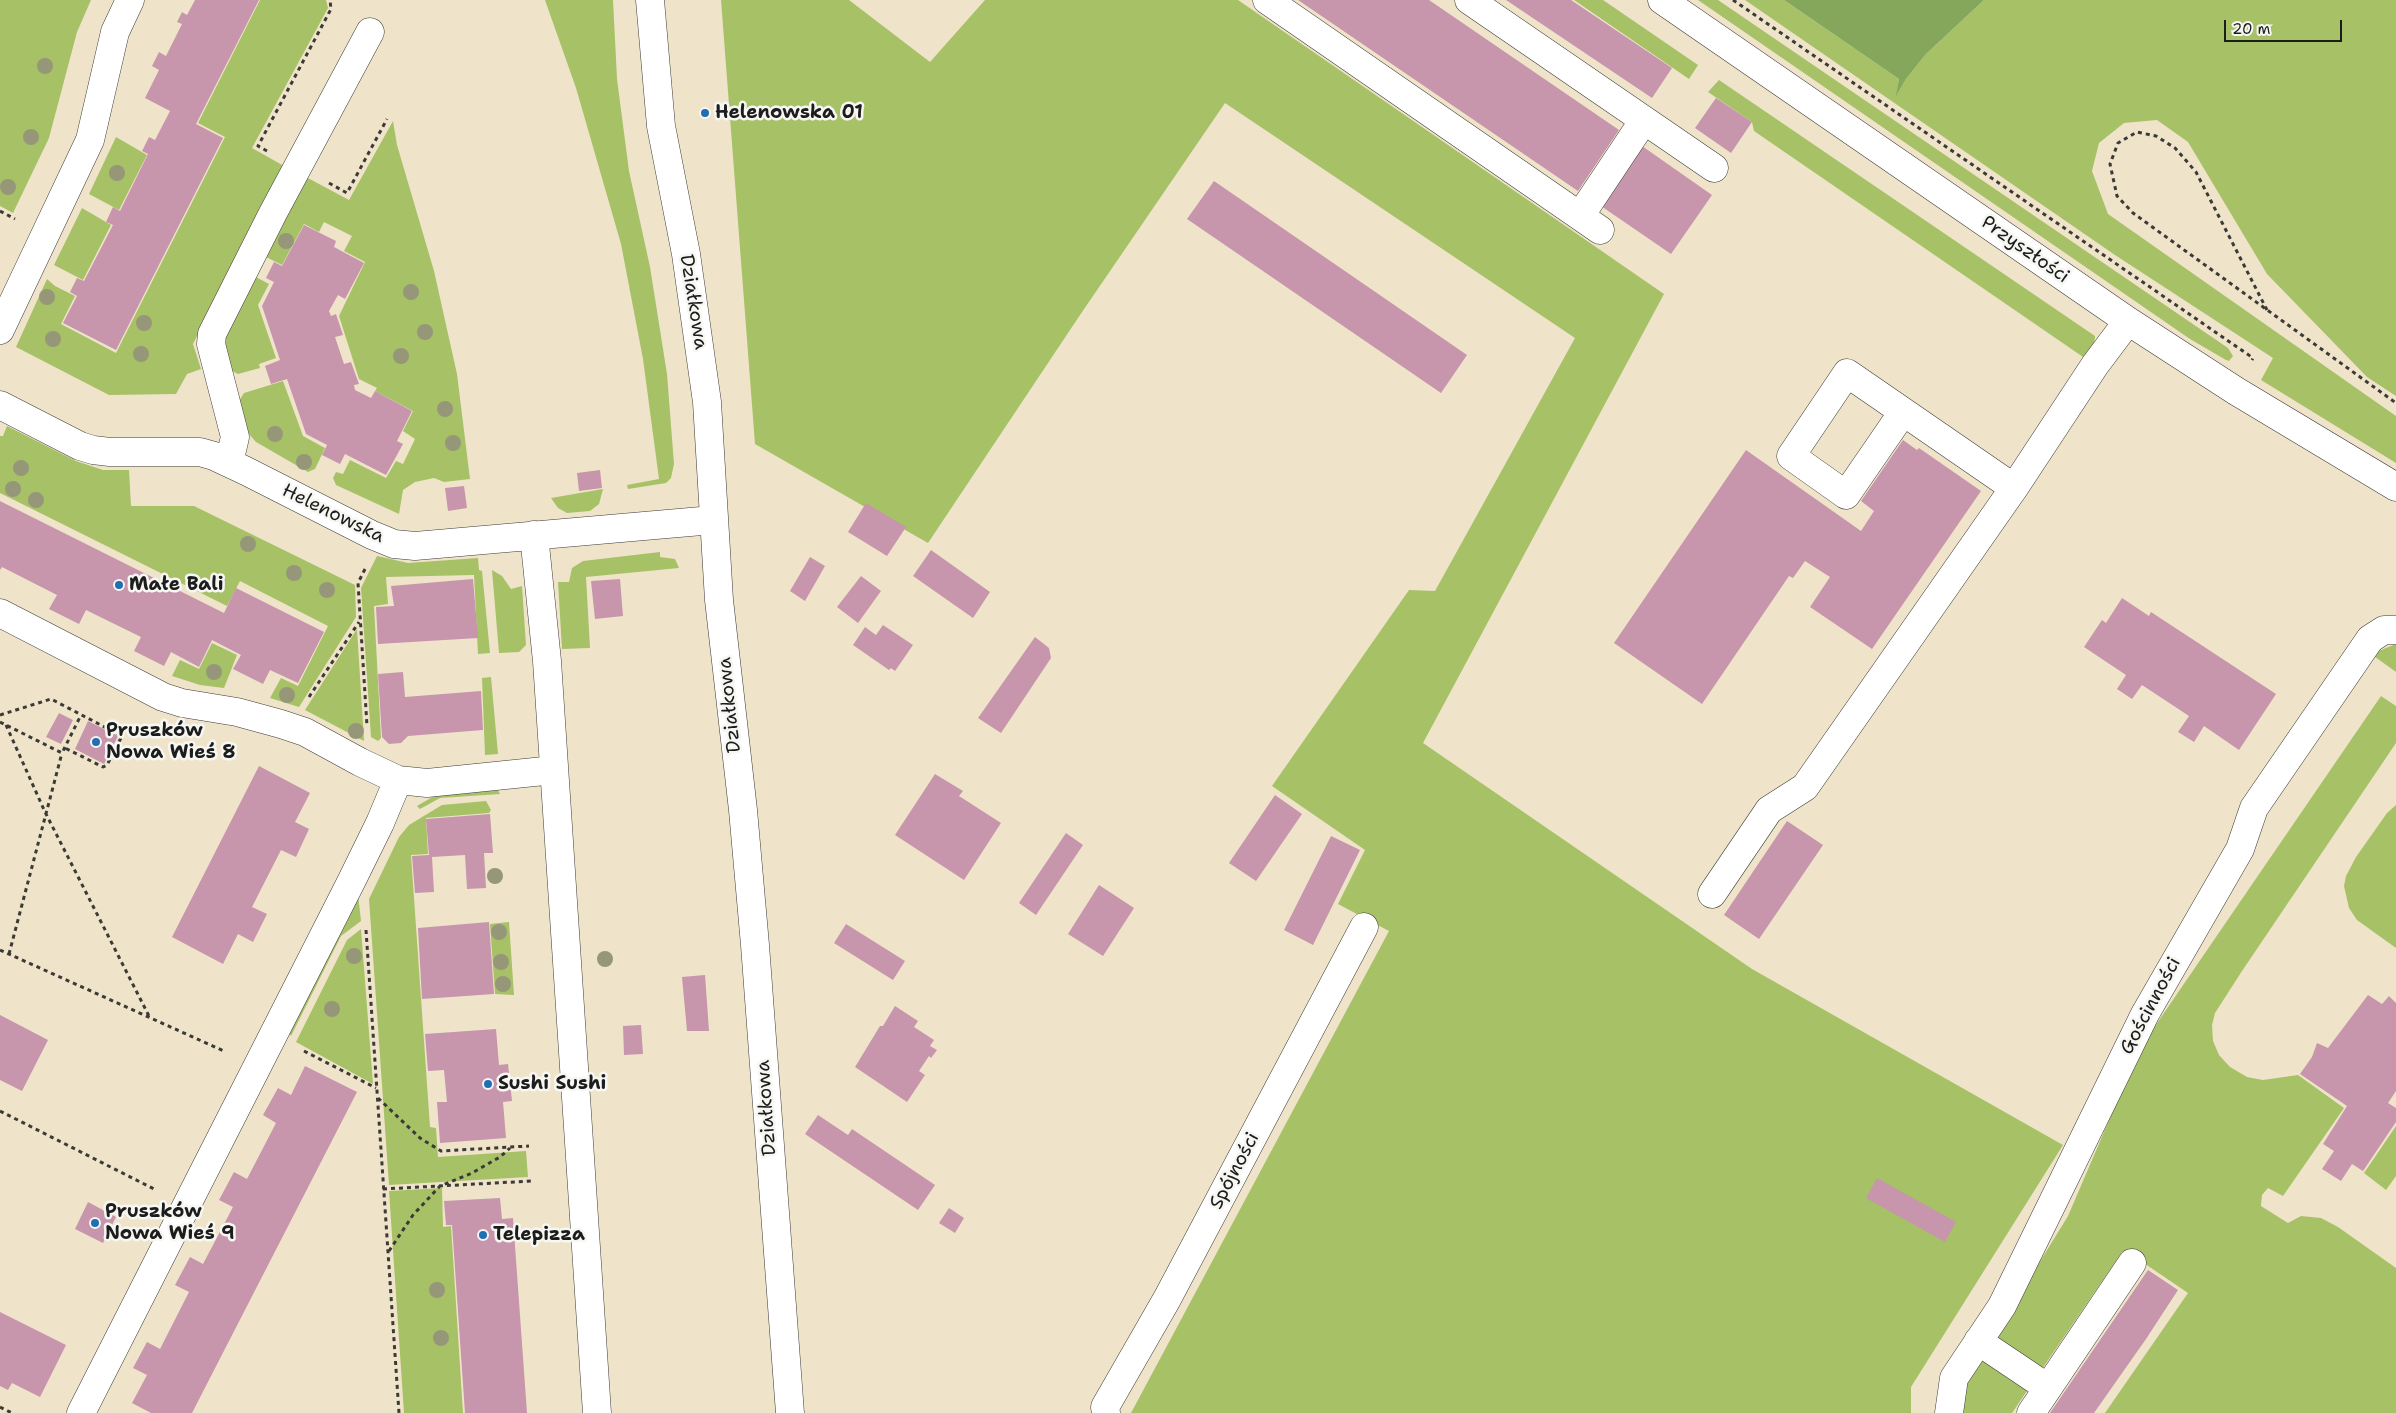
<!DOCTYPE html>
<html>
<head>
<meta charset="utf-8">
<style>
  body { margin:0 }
  #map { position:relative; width:2396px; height:1413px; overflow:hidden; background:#efe4c9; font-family:"Shantell Sans",sans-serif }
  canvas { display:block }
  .scale { position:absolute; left:2224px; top:20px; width:118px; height:22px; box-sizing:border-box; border:2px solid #1c1c1c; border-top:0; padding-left:6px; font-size:15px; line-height:18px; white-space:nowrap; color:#1c1c1c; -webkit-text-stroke:4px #f6f6f2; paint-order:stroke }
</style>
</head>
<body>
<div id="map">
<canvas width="2396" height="1413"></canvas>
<div class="scale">20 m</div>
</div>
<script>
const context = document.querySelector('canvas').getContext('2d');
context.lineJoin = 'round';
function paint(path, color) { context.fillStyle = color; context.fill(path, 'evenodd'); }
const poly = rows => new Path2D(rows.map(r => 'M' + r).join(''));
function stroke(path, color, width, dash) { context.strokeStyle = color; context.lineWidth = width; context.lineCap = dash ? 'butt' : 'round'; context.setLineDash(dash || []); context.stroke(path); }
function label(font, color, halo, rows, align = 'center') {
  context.font = font + ' "Shantell Sans",sans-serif'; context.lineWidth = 5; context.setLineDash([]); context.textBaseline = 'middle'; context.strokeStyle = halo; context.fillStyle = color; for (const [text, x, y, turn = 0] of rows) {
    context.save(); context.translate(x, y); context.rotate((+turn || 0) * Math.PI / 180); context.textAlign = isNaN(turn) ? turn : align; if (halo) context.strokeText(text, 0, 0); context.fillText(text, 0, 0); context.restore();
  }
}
const green = poly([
  [0,0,91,0,77,32,49,138,13,213,0,206],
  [260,0,326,0,328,8,252,148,284,166,193,344,201,369,187,374,176,394,109,395,16,347,47,279,55,286,75,296,61,324,116,353,225,137,198,123],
  [545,0,613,0,617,79,629,171,650,267,667,374,674,464,671,478,666,483,628,489,627,485,659,479,643,359,621,244,576,88],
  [721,0,849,0,930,62,985,0,1238,0,1664,294,1423,743,1752,969,2063,1145,1911,1387,1911,1413,1131,1413,1389,931,1338,904,1365,850,1272,786,1409,590,1435,591,1575,338,1225,103,1080,315,928,543,755,444],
  [1574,0,1603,0,1698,65,1689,79],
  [1698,0,1718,0,2228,348,2233,356,2229,361,2226,360,2190,339],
  [1745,0,1784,0,1899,79,1897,94,1906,79,1926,54,1984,0,2396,0,2396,396,2367,377,2267,274,2188,142,2157,120,2124,123,2099,143,2092,171,2108,214,2396,416,2396,463,2261,380,2273,358,2115,255],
  [1719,80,2095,336,2094,346,2086,359,1754,131,1752,122,1708,92],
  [393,121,397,145,434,271,457,374,470,479,444,482,434,478,415,482,403,490,399,514,336,485,333,478,336,472,343,474,350,460,386,478,396,461,403,464,415,439,403,431,413,411,375,391,377,388,359,379,339,316,365,262,344,251,352,236,324,222,319,232,304,224,282,265,264,256,306,177,349,200],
  [116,137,147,155,119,210,89,194],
  [82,208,111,225,83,280,54,265],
  [254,276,269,284,258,305,276,358,259,364,260,368,238,374,226,368,226,334],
  [283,381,303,436,325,448,315,469,308,472,256,442,248,433,237,404,244,393],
  [7,426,76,461,103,470,129,470,131,506,194,506,355,585,356,617,299,707,270,698,281,678,298,686,328,626,240,581,227,606,0,493,0,436,3,436],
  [603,489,599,504,590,511,567,513,558,508,551,498],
  [660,552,660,557,675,559,679,568,586,577,590,648,562,649,558,582,569,582,572,568,583,561],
  [377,556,408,563,478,558,479,570,482,571,490,653,478,654,474,575,386,577,388,604,374,606,381,738,378,741,371,737,361,588],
  [492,570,502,576,511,589,522,586,526,645,519,652,499,653],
  [357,629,364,741,305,710],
  [212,643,237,655,224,688,200,685,172,676,180,660,199,669],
  [2396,644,2396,672,2371,654],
  [491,677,498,754,485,755,482,678],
  [2381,696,2396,706,2396,743,2242,971,2215,1013,2212,1025,2213,1041,2219,1055,2230,1067,2247,1077,2263,1080,2298,1075,2344,1108,2283,1196,2268,1188,2262,1195,2261,1206,2288,1223,2301,1216,2321,1218,2338,1227,2396,1268,2396,1413,2105,1413,2188,1293,2126,1251,2122,1252,2042,1369,1994,1336,2068,1216,2140,1048],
  [497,788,500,794,440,798,420,809,417,806,434,796],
  [486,801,491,810,489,813,426,818,428,854,411,855,430,1127,436,1128,438,1157,526,1151,528,1177,389,1185,369,899,399,837,409,825,442,805],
  [2396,805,2396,948,2357,920,2349,908,2344,886,2346,876,2356,857,2387,813],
  [358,894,361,921,341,936,291,1036,288,1032],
  [509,922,514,995,495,994,490,924],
  [361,929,373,1084,296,1042,347,940],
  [2396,1126,2396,1176,2386,1190,2364,1173],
  [442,1188,443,1227,451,1226,463,1413,404,1413,389,1191],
  [1981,1356,2029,1388,2012,1413,1957,1413,1965,1376]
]);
const forest = poly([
  [1784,0,1984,0,1926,54,1906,79,1896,96,1899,79]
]);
const building = poly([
  [195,0,259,0,196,124,223,138,116,350,63,323,77,296,70,292,77,278,84,281,113,225,106,222,113,207,120,211,148,154,142,151,149,137,155,140,170,111,145,98,159,70,152,66,159,52,166,56,182,24,177,22,182,12,187,15],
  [1298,0,1429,0,1619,130,1578,191],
  [1506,0,1571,0,1672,68,1652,98],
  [1716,98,1752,122,1731,153,1695,128],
  [1642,146,1712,195,1671,254,1601,206],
  [1214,181,1467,355,1441,393,1187,219],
  [304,225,336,241,334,247,364,263,345,299,338,295,329,311,331,316,336,314,343,335,335,337,344,364,351,362,359,384,354,385,355,390,371,398,375,391,412,411,397,441,403,444,386,475,345,454,340,464,322,455,327,445,306,434,287,379,271,384,265,366,280,360,262,306,274,282,266,278,274,262,282,266],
  [1903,440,1917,450,1919,448,1981,491,1872,649,1810,607,1830,577,1805,561,1793,578,1789,576,1702,704,1614,643,1746,450,1861,531,1874,511,1861,501],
  [600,470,602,488,579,491,577,473],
  [464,486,467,508,448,511,445,488],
  [0,501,224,613,236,588,324,632,298,683,270,670,263,684,233,669,241,655,212,640,199,667,171,652,164,666,134,651,141,637,86,610,79,624,49,609,57,595,2,567,0,570],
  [866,503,906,527,887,556,848,532],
  [931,550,990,592,973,618,913,576],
  [810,557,825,566,805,601,790,591],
  [861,576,881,591,858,623,837,607],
  [473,579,478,638,378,644,376,607,394,606,391,586],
  [620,579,623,616,595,619,591,581],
  [2122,598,2149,616,2151,612,2276,694,2239,750,2204,726,2194,742,2178,732,2189,716,2142,685,2132,699,2117,689,2126,675,2084,647,2102,620,2106,623],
  [883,625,913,645,895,671,891,668,889,670,853,645,865,627,876,635],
  [1035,637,1049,648,1051,658,1001,733,978,718],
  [403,672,405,697,481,691,483,730,408,736,401,743,389,744,382,737,378,674],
  [59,713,73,720,61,744,46,737],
  [88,721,118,736,104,764,75,749],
  [259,766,310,793,295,822,309,829,296,857,281,850,252,907,267,914,253,942,238,934,223,964,172,937],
  [935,774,963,791,959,796,1001,823,964,880,895,835],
  [1275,795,1302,814,1256,881,1229,863],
  [490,814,493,853,484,853,486,888,467,889,465,855,432,857,434,892,415,893,412,856,429,855,426,819],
  [1787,821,1823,845,1759,939,1724,915],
  [1066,833,1083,845,1036,915,1019,903],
  [1331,836,1360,850,1313,945,1284,930],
  [1099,885,1134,908,1103,956,1068,934],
  [489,922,494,994,422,999,418,928],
  [846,924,905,961,893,980,834,943],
  [705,975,709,1031,687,1031,682,977],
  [2368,995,2382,1004,2389,996,2396,1003,2396,1091,2388,1103,2396,1108,2396,1122,2363,1171,2352,1164,2341,1181,2322,1169,2334,1151,2323,1144,2347,1106,2300,1074,2312,1057,2317,1043,2328,1048],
  [895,1006,918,1021,914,1027,934,1040,930,1046,937,1050,931,1058,929,1056,919,1071,925,1075,907,1102,855,1067,880,1026,883,1026],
  [0,1015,48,1040,22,1091,0,1080],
  [641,1025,643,1054,624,1055,623,1026],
  [496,1029,499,1065,508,1064,512,1101,503,1102,506,1138,440,1143,437,1102,447,1102,444,1070,428,1071,425,1034],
  [305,1066,357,1092,192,1413,151,1413,132,1403,147,1375,133,1368,147,1342,160,1349,189,1292,175,1285,190,1257,203,1264,233,1207,219,1200,234,1172,247,1179,276,1123,263,1115,278,1088,291,1095],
  [818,1115,848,1135,852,1129,935,1185,918,1210,805,1134],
  [1877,1178,1956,1222,1945,1242,1866,1198],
  [500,1198,502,1219,513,1218,527,1413,465,1413,452,1225,446,1225,444,1201],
  [88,1202,116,1217,103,1243,75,1229],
  [949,1208,964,1218,955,1233,939,1223],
  [2148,1270,2178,1290,2146,1339,2094,1413,2050,1413],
  [0,1312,66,1345,40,1397,12,1383,8,1390,0,1386]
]);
const path = poly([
  [1733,0,2253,358,2252,360],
  [267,151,258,146,331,9,330,0],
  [329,183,347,193,387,119],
  [0,211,15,219],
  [2267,310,2196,172,2175,148,2156,136,2137,132,2118,143,2110,164,2117,196,2133,213,2396,403],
  [365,569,358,583,367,726],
  [309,697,359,622],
  [0,715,51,699,122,736,107,765,103,767,65,748],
  [0,722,62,753,81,715],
  [6,725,45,812,149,1016],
  [366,930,399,1413],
  [0,950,226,1052],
  [9,954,62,753],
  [304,1051,376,1088],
  [378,1098,420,1138,441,1151,529,1146],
  [0,1111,156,1190],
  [383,1189,532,1181],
  [389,1251,413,1215,440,1186,472,1173,500,1157,510,1148],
  [0,1407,12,1413]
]);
const minor = poly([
  [650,0,661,126,686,254,707,402,719,600,743,810,755,945,790,1413],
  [1267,0,1600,230],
  [1469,0,1714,168],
  [1662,0,2128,321,2236,391,2396,487],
  [1580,216,1644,120],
  [0,330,90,140,115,32,130,0],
  [0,405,80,446,93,450,110,452,200,452,214,456,246,471,372,535,394,544,415,546,713,520],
  [1903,412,1846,495,1791,456,1847,373,2014,488],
  [229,463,235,437,211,344,212,334,273,213,370,32],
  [534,535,547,661,597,1413],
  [0,613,163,697,182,703,237,712,281,724,305,732,360,762,398,780,427,783,554,770],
  [1712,894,1769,810,1805,787,2014,488,2095,365,2128,321],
  [1978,1341,2048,1388],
  [81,1413,351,882,380,823,398,780],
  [1106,1413,1105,1407,1167,1299,1364,927],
  [1949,1413,1954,1378,2002,1306,2145,1014,2240,849,2254,808,2370,639,2384,630,2396,630],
  [2031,1413,2132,1263]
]);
const trees = [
  [45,66],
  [31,137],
  [117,173],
  [8,187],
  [286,241],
  [411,292],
  [47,297],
  [144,323],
  [425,332],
  [53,339],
  [141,354],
  [401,356],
  [445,409],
  [275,434],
  [453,443],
  [304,462],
  [21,468],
  [13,489],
  [36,500],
  [248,544],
  [294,573],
  [327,590],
  [214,672],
  [287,695],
  [356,731],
  [495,876],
  [499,932],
  [354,956],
  [605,959],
  [501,962],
  [503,984],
  [332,1009],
  [437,1290],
  [441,1338]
];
const markers = [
  [705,113,5,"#1f6fb2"],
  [119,585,5,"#1f6fb2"],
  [96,742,5,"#1f6fb2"],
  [488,1084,5,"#1f6fb2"],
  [95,1223,5,"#1f6fb2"],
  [483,1235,5,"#1f6fb2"]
];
const poiNames = [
  ["Helenowska 01",715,113],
  ["Małe Bali",129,585],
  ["Pruszków",106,731],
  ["Nowa Wieś 8",106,753],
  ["Sushi Sushi",498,1084],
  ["Pruszków",105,1212],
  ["Nowa Wieś 9",105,1234],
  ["Telepizza",493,1235]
];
const streetNames = [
  ["Przyszłości",2025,250,35],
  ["Działkowa",693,302,81],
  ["Helenowska",333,514,26],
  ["Działkowa",730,705,-96],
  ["Gościnności",2151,1006,-62],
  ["Działkowa",767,1108,-94],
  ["Spójności",1235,1171,-62]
];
paint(green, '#a7c167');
paint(forest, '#85a75c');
paint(building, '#c795ac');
stroke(minor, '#3c3a36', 29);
stroke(path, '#3c3a36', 3, [4, 4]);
stroke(minor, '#fff', 28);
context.fillStyle = '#969678';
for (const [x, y] of trees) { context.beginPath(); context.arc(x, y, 8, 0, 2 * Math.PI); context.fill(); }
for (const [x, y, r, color] of markers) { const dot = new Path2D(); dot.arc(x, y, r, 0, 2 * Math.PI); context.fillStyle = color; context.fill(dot); stroke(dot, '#f6f6f2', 2); }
label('bold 19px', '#1c1c1c', '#f6f6f2', poiNames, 'left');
label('19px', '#1c1c1c', '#f6f6f2', streetNames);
</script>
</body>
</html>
